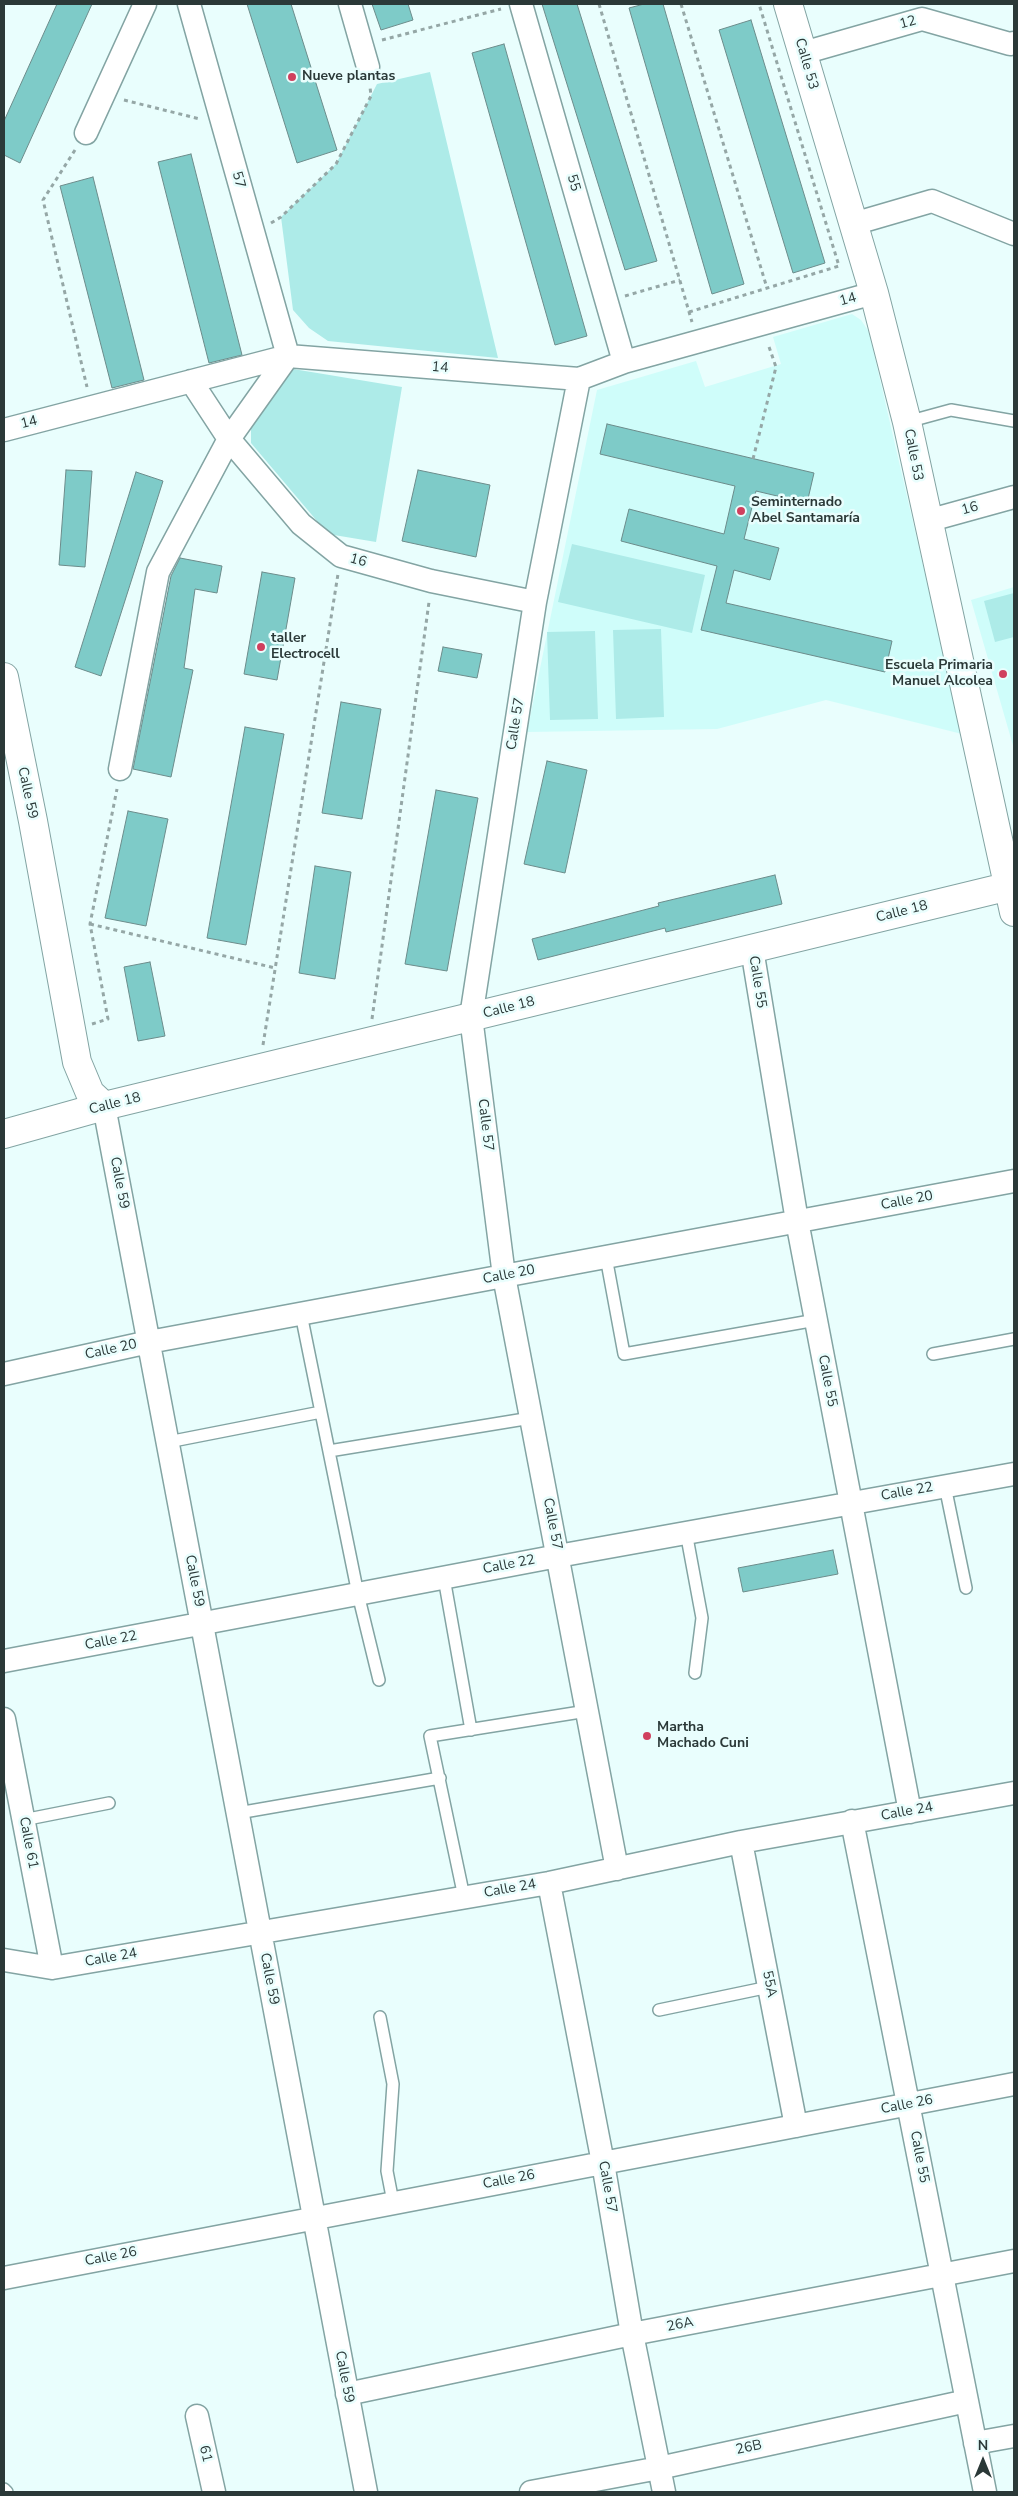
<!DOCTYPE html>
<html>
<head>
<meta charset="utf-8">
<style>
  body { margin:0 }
  #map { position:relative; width:1018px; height:2496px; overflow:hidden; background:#e9fefd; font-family:"Nunito Sans",sans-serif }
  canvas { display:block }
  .frame { position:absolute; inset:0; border:5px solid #2b3938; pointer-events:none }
  .north { position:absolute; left:958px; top:2436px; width:50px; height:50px; -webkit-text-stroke:4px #e9fefd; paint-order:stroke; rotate:0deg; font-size:14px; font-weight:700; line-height:20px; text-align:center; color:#2b3938 }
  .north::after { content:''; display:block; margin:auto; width:18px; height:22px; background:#2b3938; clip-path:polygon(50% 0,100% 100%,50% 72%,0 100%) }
</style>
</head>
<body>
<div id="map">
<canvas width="1018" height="2496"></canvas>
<div class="frame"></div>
<div class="north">N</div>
</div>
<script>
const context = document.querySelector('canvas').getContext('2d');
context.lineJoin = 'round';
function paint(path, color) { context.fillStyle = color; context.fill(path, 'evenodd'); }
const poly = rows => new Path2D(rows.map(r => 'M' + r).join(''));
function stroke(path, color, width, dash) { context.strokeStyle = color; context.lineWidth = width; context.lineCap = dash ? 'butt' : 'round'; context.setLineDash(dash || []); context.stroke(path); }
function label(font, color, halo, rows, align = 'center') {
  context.font = font + ' "Nunito Sans",sans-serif'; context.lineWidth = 5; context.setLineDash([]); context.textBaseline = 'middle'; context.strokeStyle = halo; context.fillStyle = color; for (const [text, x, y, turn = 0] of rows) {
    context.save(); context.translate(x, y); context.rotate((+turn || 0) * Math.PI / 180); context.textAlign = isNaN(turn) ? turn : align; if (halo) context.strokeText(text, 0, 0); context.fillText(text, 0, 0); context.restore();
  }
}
const built = poly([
  [852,314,861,320,869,332,962,734,826,700,717,729,527,732,597,390,696,361,705,387,781,364,773,337],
  [1014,587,1014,749,971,600]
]);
const green = poly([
  [430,72,498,358,328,341,309,328,293,310,281,217,336,164,377,84],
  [293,369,402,387,376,542,328,534,251,443,251,419],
  [572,544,705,575,692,633,558,602],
  [1014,593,1014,637,995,642,984,601],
  [661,629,664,717,616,719,613,630],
  [595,631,598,719,550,720,547,632]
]);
const building = poly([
  [57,4,92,4,20,163,4,155,4,121,57,4],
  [247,4,291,4,337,150,297,163,247,4],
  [372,4,408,4,413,20,381,30,372,4],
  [542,4,577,4,657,261,625,270,542,4],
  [644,4,663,4,744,284,712,294,629,8,644,4],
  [751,20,825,263,793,273,719,30,751,20],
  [504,44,587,336,555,345,472,53,504,44],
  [191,154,242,355,209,363,158,162,191,154],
  [93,177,144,380,112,388,60,186,93,177],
  [607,424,814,473,807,503,756,491,744,539,779,548,770,580,734,570,726,603,892,641,885,672,701,630,717,566,621,541,629,509,724,534,735,486,600,454,607,424],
  [66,470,92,471,85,567,59,565,66,470],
  [418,470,490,485,476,557,402,541,418,470],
  [136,472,163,481,101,676,75,667,136,472],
  [180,558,222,566,217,593,195,589,184,668,193,670,171,777,133,769,171,576,180,558],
  [262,572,295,578,277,680,244,674,262,572],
  [443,647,482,654,477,678,438,671,443,647],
  [341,702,381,709,362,819,322,813,341,702],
  [245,727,284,734,246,945,207,938,245,727],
  [547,761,587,770,565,873,524,864,547,761],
  [436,790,478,798,447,971,405,964,436,790],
  [128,811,168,819,146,926,105,918,128,811],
  [315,866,351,872,335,979,299,973,315,866],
  [775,875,782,904,666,932,665,928,538,960,532,939,659,906,658,903,775,875],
  [150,962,165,1036,138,1041,124,967,150,962],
  [833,1550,838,1574,743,1592,738,1568,833,1550]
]);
const path = poly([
  [599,4,692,322],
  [681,4,767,288],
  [382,40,501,9],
  [124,100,200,119],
  [75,150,43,200,87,387],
  [271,223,281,217,336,164,371,96,370,87],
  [625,296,680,280],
  [689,312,839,266,759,4],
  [753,459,776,367,768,344],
  [90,924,275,968],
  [372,1019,429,602],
  [92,1024,108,1019,90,924,117,789],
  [263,1045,338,574]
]);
const service = poly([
  [907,422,951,410,1014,421],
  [606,1257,624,1354,816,1320],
  [301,1314,358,1594,379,1680],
  [933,1354,1014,1339],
  [168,1442,321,1412],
  [329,1451,531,1418],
  [945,1486,966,1588],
  [686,1532,702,1618,695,1673],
  [444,1578,471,1730],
  [238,1813,440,1778],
  [23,1820,109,1803],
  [464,1897,430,1736,587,1711],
  [659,2010,769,1987],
  [380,2017,393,2084,387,2171,393,2202],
  [4,2489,7,2492]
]);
const minor = poly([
  [189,4,288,356],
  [350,4,368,67],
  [521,4,624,362],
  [803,53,922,19,1010,44,1014,43],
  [86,133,145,4],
  [853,224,932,201,1014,234],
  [579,379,535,602,471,1017,504,1276,617,1869],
  [191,381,229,439,301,524,341,556,431,581,535,602],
  [4,430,288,356,579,379,624,362,874,293],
  [927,521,1014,497],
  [120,769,158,572,229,439,288,356],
  [752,949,797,1221,910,1812],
  [104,1106,366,2492],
  [4,1374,149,1342,1014,1181],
  [4,1661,558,1556,1014,1474],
  [4,1719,52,1968],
  [852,1821,985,2492],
  [741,1842,796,2126],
  [549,1883,603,2163,632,2334,664,2492],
  [4,1960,52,1968,549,1883,741,1842,1014,1793],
  [4,2278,1014,2084],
  [347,2394,632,2334,1014,2261],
  [197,2416,214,2492],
  [975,2443,1014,2436],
  [531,2492,659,2468,967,2401]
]);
const tertiary = poly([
  [788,4,874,293,907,422,1014,912],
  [4,677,33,821,77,1062,90,1093,104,1106],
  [4,1134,104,1106,1014,885]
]);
const markers = [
  [292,77,5,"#d0405e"],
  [741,511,5,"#d0405e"],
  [261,647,5,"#d0405e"],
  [1003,674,5,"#d0405e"],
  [647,1736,5,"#d0405e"]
];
const streetNames = [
  ["12",908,23,-15],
  ["Calle 53",806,64,74],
  ["57",238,180,74],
  ["55",573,183,74],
  ["14",848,300,-16],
  ["14",440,368,5],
  ["14",29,423,-14],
  ["Calle 53",913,455,79],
  ["16",970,509,-16],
  ["16",358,561,15],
  ["Calle 57",516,724,-81],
  ["Calle 59",27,793,78],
  ["Calle 18",902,912,-14],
  ["Calle 55",757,982,81],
  ["Calle 18",509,1008,-14],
  ["Calle 18",115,1104,-14],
  ["Calle 57",485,1125,83],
  ["Calle 59",119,1183,79],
  ["Calle 20",907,1201,-11],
  ["Calle 20",509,1275,-11],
  ["Calle 20",111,1350,-12],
  ["Calle 55",827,1381,79],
  ["Calle 22",907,1492,-10],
  ["Calle 57",552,1524,79],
  ["Calle 22",509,1565,-11],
  ["Calle 59",194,1581,79],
  ["Calle 22",111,1641,-11],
  ["Calle 24",907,1812,-10],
  ["Calle 61",28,1843,79],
  ["Calle 24",510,1889,-10],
  ["Calle 24",111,1958,-10],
  ["Calle 59",269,1979,79],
  ["55A",769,1984,79],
  ["Calle 26",907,2105,-11],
  ["Calle 55",919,2157,79],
  ["Calle 26",509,2180,-11],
  ["Calle 57",607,2187,80],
  ["Calle 26",111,2257,-11],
  ["26A",680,2325,-11],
  ["Calle 59",344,2377,79],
  ["26B",749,2448,-12],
  ["61",205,2454,77]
];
const poiNames = [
  ["Nueve plantas",302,77],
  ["Seminternado",751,503],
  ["Abel Santamaría",751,519],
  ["taller",271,639],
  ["Electrocell",271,655],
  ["Escuela Primaria",993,666,"right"],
  ["Manuel Alcolea",993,682,"right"],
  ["Martha",657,1728],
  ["Machado Cuni",657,1744]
];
paint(built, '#cffdfa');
paint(green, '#adebe8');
paint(building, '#7ecbc8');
stroke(building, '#6c8c8b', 1);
stroke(service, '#83a4a3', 14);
stroke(minor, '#83a4a3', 25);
stroke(tertiary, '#83a4a3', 30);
stroke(path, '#95a7a6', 3, [4, 4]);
stroke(service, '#fff', 11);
stroke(minor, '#fff', 22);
stroke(tertiary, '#fff', 28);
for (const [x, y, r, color] of markers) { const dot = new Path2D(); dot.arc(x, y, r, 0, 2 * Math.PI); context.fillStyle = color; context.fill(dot); stroke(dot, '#e9fefd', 2); }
label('14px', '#2b3938', '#e9fefd', streetNames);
label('bold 14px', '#2b3938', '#e9fefd', poiNames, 'left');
</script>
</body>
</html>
